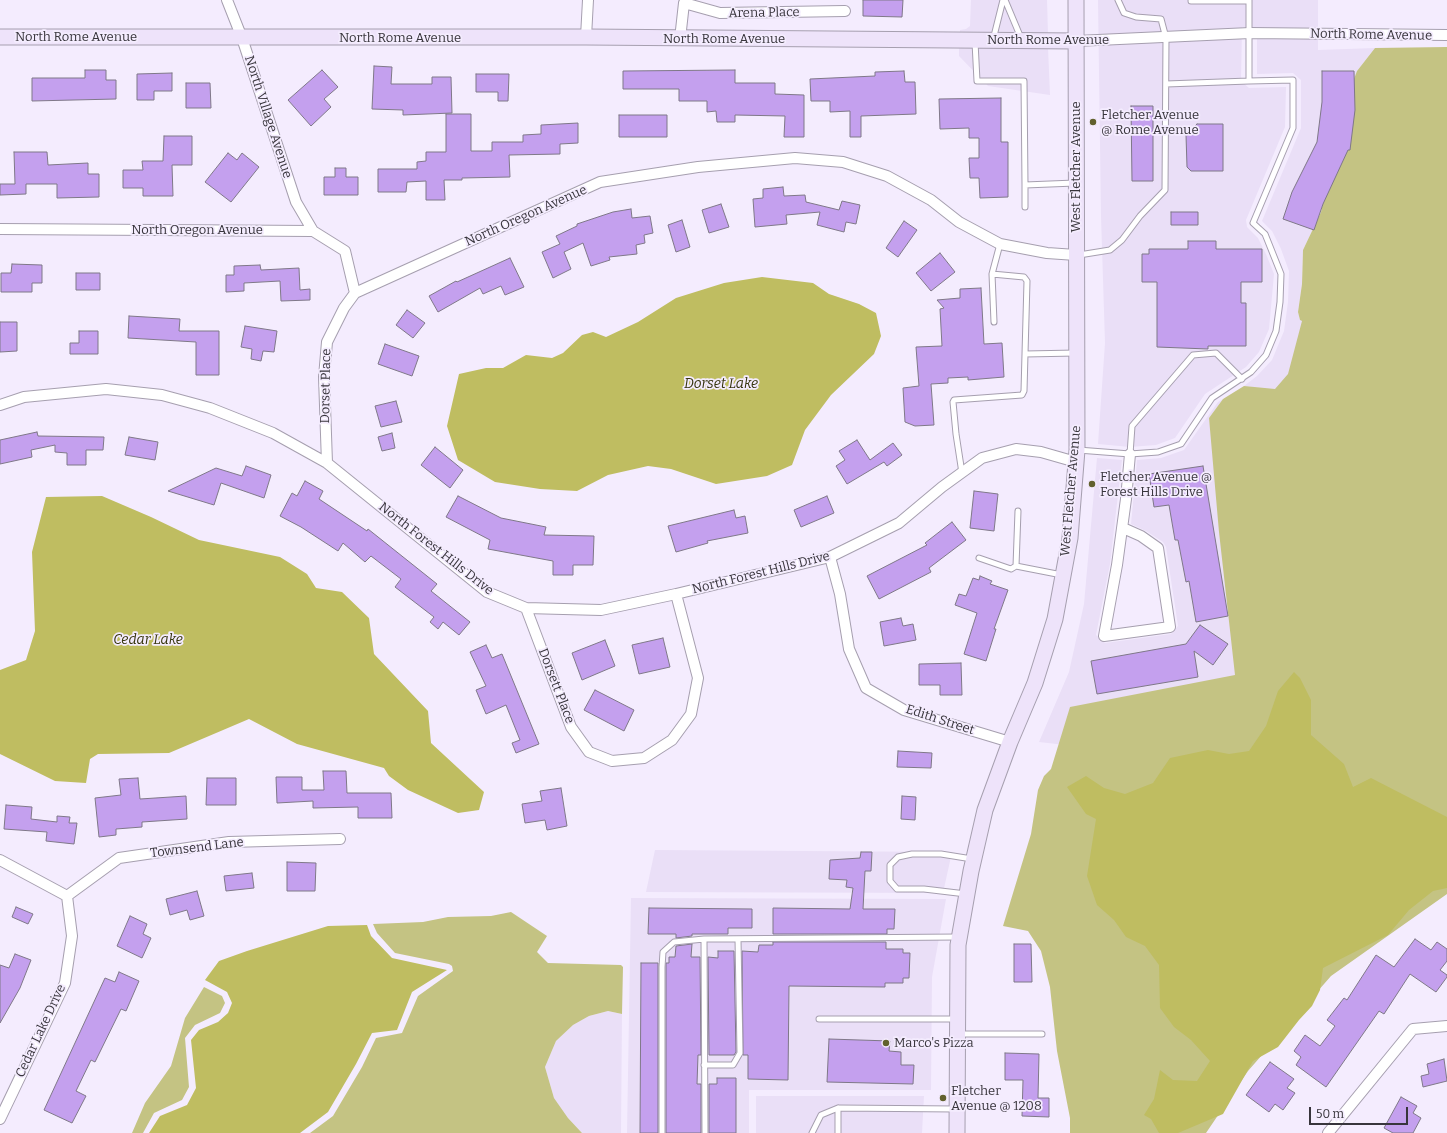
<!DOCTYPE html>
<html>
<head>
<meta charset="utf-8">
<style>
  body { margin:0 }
  #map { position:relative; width:1447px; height:1133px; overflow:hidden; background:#f4ecfe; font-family:Bitter,serif }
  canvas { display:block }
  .scale { position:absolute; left:1309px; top:1107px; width:99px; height:18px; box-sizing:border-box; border:2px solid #38353c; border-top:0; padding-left:5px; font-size:12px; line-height:14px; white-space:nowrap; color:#38353c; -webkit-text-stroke:3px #f4ecfe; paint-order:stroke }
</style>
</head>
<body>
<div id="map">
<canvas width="1447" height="1133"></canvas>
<div class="scale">50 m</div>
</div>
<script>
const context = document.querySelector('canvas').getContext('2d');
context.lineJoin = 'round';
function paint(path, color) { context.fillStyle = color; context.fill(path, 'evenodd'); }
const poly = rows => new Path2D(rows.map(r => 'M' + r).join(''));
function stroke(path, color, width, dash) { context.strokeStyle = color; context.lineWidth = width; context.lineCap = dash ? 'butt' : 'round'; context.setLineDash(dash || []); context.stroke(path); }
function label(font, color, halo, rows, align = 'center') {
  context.font = font + ' Bitter,serif'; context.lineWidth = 3.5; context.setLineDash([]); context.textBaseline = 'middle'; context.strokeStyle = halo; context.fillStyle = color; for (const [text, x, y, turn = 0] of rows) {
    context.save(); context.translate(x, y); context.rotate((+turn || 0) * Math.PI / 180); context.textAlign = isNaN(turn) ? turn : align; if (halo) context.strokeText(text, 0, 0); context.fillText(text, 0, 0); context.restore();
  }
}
const built = poly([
  [971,0,1047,0,1048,34,960,34,960,30,966,29,970,26],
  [1098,0,1318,0,1318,50,1375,48,1357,71,1321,212,1303,250,1302,284,1298,312,1300,320,1322,327,1309,395,1244,386,1257,376,1272,360,1284,331,1288,302,1289,271,1281,249,1272,231,1262,221,1301,128,1301,80,1293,73,1257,74,1257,27,1242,27,1241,81,1249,88,1286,87,1285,127,1246,220,1247,227,1258,238,1266,254,1274,274,1269,329,1259,352,1246,367,1205,394,1175,438,1156,445,1130,447,1098,444,1105,343,1101,216],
  [959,47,1048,48,1050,95,988,86,959,56],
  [1223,399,1209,418,1230,575,1248,660,1227,687,1074,746,1039,742,1069,672,1084,604,1097,458,1122,460,1110,564,1096,635,1105,643,1171,634,1178,626,1166,547,1163,542,1146,531,1131,524,1137,460,1161,458,1184,450,1218,402],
  [655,850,952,852,943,893,646,892],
  [631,898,946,899,932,977,931,1090,749,1090,749,1133,627,1133],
  [608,1011,622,1014,621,1133,582,1133,568,1118,554,1098,545,1067,556,1041,573,1025,589,1016],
  [756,1096,924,1096,922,1133,756,1133]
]);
const green = poly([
  [1447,47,1447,894,1331,976,1248,1071,1206,1133,1070,1133,1070,1118,1057,1051,1050,987,1041,951,1028,931,1003,926,1031,834,1038,790,1044,776,1051,769,1070,707,1235,675,1219,532,1209,418,1223,399,1244,386,1275,389,1288,374,1302,321,1300,320,1298,312,1302,284,1303,250,1321,212,1343,108,1357,71,1375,48],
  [511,912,547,936,537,952,548,963,621,965,623,967,622,1014,608,1011,589,1016,573,1025,556,1041,545,1067,554,1098,568,1118,582,1133,310,1133,333,1116,362,1067,376,1038,402,1033,418,996,453,971,452,966,449,964,395,953,377,933,373,924,423,922,448,917,491,916],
  [204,987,222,996,225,1003,220,1013,195,1025,185,1038,189,1087,182,1100,154,1113,143,1133,132,1133,145,1103,171,1066,185,1018]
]);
const water = poly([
  [762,277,813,283,829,294,859,304,876,313,881,336,874,354,831,395,805,430,792,465,767,476,716,484,671,469,648,466,608,475,577,491,540,489,495,482,458,460,447,426,459,374,486,368,503,368,526,355,552,358,563,353,582,335,593,332,606,337,638,322,676,298,724,283],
  [102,496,151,517,199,540,280,557,307,574,316,588,342,592,369,618,374,654,428,711,431,743,484,792,479,810,458,813,408,790,389,776,384,768,297,744,249,719,169,753,98,754,90,759,86,783,55,781,0,754,0,670,26,660,35,631,32,552,46,497],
  [1294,672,1300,678,1311,700,1311,735,1344,764,1353,787,1371,778,1447,817,1447,888,1433,891,1409,910,1388,935,1323,968,1320,990,1312,1006,1299,1020,1278,1047,1253,1061,1223,1114,1178,1133,1159,1133,1151,1119,1144,1115,1154,1099,1160,1070,1173,1080,1197,1081,1210,1061,1191,1040,1174,1027,1160,1008,1159,965,1145,946,1126,937,1114,920,1097,905,1087,876,1096,819,1086,814,1067,787,1086,776,1104,788,1125,794,1153,783,1170,758,1208,750,1229,754,1249,751,1266,726,1278,691],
  [367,925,371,936,392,958,447,970,412,992,397,1030,372,1033,356,1064,328,1112,300,1133,149,1133,160,1116,187,1105,196,1088,191,1040,199,1030,218,1022,228,1013,232,1003,227,992,205,980,219,961,247,951,328,926]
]);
const building = poly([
  [863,0,903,0,902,17,863,16,863,0],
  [374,66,392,67,391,84,432,84,432,77,451,77,452,113,403,115,403,110,372,109,374,66],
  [85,70,106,70,106,80,116,80,116,99,32,101,32,78,85,78,85,70],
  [322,70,338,87,324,99,331,107,311,126,288,100,322,70],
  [735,70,735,83,775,83,775,94,804,95,804,137,784,137,785,116,735,115,735,122,717,122,716,111,707,112,707,101,679,101,679,89,623,89,623,71,735,70],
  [904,71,905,82,915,82,916,114,861,116,861,137,850,137,850,111,830,112,830,101,811,101,810,79,875,76,875,72,904,71],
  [1322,71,1354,71,1355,110,1350,150,1348,150,1323,204,1314,230,1283,219,1292,192,1317,142,1322,102,1322,71],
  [172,73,172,91,154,91,154,100,137,100,137,74,172,73],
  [476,74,509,74,508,101,498,101,498,92,476,92,476,74],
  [186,83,210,83,211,108,186,108,186,83],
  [1001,98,1001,142,1008,142,1008,197,980,198,979,178,970,178,969,158,979,158,979,138,969,138,969,128,940,129,939,99,1001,98],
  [1131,106,1153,106,1153,181,1132,181,1131,106],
  [446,114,471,114,471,151,492,151,492,142,523,142,523,135,541,134,541,125,578,123,578,143,560,144,560,154,509,155,510,177,462,178,462,180,444,180,445,200,426,200,426,181,407,182,406,192,378,192,378,169,417,169,417,162,426,161,426,152,446,152,446,114],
  [619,115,667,115,667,137,619,137,619,115],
  [1197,124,1223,124,1223,171,1191,171,1187,167,1186,135,1197,124],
  [164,136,192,136,192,165,172,165,173,196,143,196,143,188,123,188,123,170,143,170,142,161,163,161,164,136],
  [14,152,47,152,48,165,88,163,88,174,99,174,99,197,57,198,57,184,26,184,26,194,0,195,0,184,15,184,14,152],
  [228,153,237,160,242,153,259,167,231,202,205,182,228,153],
  [335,168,346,168,346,177,358,177,358,195,324,195,324,177,335,177,335,168],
  [783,187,784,196,805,195,806,202,839,210,842,201,860,205,856,224,846,222,844,232,817,225,820,212,786,215,787,224,755,227,753,199,763,198,763,189,783,187],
  [721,204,729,227,709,233,702,210,721,204],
  [631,209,632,218,650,216,653,233,644,235,645,243,636,245,637,254,609,257,610,260,591,266,583,243,564,252,571,269,553,278,542,252,560,244,556,236,577,226,577,224,613,212,631,209],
  [1171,212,1198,212,1198,225,1171,225,1171,212],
  [682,220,690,247,676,252,668,225,682,220],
  [904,221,917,230,898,257,886,248,904,221],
  [1188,241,1216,241,1216,249,1262,249,1262,282,1241,282,1241,303,1246,303,1246,346,1208,346,1208,349,1157,347,1157,282,1142,282,1142,254,1149,254,1149,249,1188,249,1188,241],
  [940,253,955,272,931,291,916,273,940,253],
  [510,258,524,287,505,295,501,286,483,294,480,288,438,312,429,296,456,281,457,282,510,258],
  [12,264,42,265,42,283,32,283,32,292,1,292,1,273,11,273,12,264],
  [260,265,261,270,299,268,300,290,310,289,310,300,281,301,280,281,244,283,244,291,226,292,226,275,234,275,234,266,260,265],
  [76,273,100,273,100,290,76,290,76,273],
  [981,288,984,344,1002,343,1004,377,968,380,968,377,948,378,948,383,931,384,934,425,915,426,905,422,903,388,919,386,916,347,942,346,940,309,944,308,937,300,960,298,960,289,981,288],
  [407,310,425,323,413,338,396,325,407,310],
  [129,316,180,319,179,331,219,331,219,375,196,375,196,342,128,338,129,316],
  [0,322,17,322,17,351,0,352,0,322],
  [245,326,277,331,274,352,263,351,261,361,251,359,252,349,241,347,245,326],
  [79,331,98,331,98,354,70,354,70,343,79,343,79,331],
  [385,344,419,356,412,376,378,364,385,344],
  [396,401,402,422,381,427,375,406,396,401],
  [37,432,38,436,104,437,103,450,86,450,86,465,67,465,67,453,55,452,55,445,31,450,32,457,0,464,0,440,37,432],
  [392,433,395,448,382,451,378,437,392,433],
  [129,437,158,442,155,460,125,455,129,437],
  [857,440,870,460,893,443,902,455,887,466,884,462,847,484,836,466,845,460,839,451,857,440],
  [435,447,463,470,450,488,421,465,435,447],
  [246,466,271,475,264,498,221,483,214,505,168,491,216,468,242,476,246,466],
  [1203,466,1228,616,1196,622,1189,581,1186,582,1178,540,1175,540,1169,505,1154,507,1149,474,1203,466],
  [305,481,323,491,319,499,367,531,368,529,437,584,431,591,470,622,459,635,443,622,438,629,430,622,434,617,395,587,401,579,371,556,365,562,343,543,338,551,301,527,280,516,292,493,297,496,305,481],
  [974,491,998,494,994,531,970,528,974,491],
  [458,496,501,518,546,527,544,535,594,536,593,565,573,565,573,575,553,575,553,561,488,549,490,540,446,517,458,496],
  [827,496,834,513,801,527,794,510,827,496],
  [734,510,736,518,745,516,748,533,707,541,708,543,676,552,668,526,734,510],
  [952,522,966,540,929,568,931,572,879,599,867,576,927,545,925,543,952,522],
  [980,576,992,581,990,584,1008,590,994,629,996,629,986,661,964,654,977,613,955,605,959,594,966,596,973,578,979,580,980,576],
  [901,618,903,626,913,624,916,640,884,646,880,622,901,618],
  [1200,625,1228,644,1213,665,1194,651,1198,677,1097,694,1091,661,1186,644,1200,625],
  [663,638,670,667,639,674,632,645,663,638],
  [605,640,615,666,582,680,572,653,605,640],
  [486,645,492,658,502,654,539,744,516,753,512,743,520,740,506,705,486,714,476,690,486,686,470,652,486,645],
  [961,663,962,695,940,695,940,685,919,685,919,664,961,663],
  [595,690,634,710,624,731,584,710,595,690],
  [898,751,932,753,931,768,897,767,898,751],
  [323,771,346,771,347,793,391,793,392,818,358,818,358,807,313,808,313,801,277,803,276,777,302,777,302,790,324,790,323,771],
  [138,778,140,799,186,796,187,819,142,822,142,827,116,829,116,835,99,837,95,798,121,795,119,779,138,778],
  [207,778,236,778,236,805,206,805,207,778],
  [561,788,567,826,547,830,545,820,525,823,522,804,542,801,540,791,561,788],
  [902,796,916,797,915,820,901,819,902,796],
  [6,805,32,807,31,819,57,822,57,816,70,817,69,823,77,823,74,844,46,841,47,832,4,829,6,805],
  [861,852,872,852,871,871,865,871,863,909,895,909,894,929,887,929,887,934,773,934,773,908,850,909,853,888,846,887,847,880,829,879,830,860,860,858,861,852],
  [287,862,316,863,315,891,287,891,287,862],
  [252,873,254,888,226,891,224,876,252,873],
  [197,891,204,916,190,920,187,910,170,915,166,899,197,891],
  [16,907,33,914,28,924,12,917,16,907],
  [649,908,752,909,752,928,728,928,728,934,692,934,692,936,676,938,676,934,648,934,649,908],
  [130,916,147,924,143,934,151,938,142,958,117,946,130,916],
  [1415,939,1431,950,1437,942,1447,949,1447,961,1440,970,1447,975,1447,977,1436,992,1410,974,1384,1014,1379,1011,1326,1087,1296,1065,1301,1057,1294,1051,1305,1035,1320,1046,1335,1026,1327,1020,1344,998,1347,1000,1376,955,1394,967,1415,939],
  [773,942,886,942,886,949,903,949,903,953,910,953,909,978,903,978,903,983,885,983,885,987,789,986,788,1080,748,1079,748,1055,743,1055,742,951,758,952,759,945,773,945,773,942],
  [692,944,691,957,700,957,701,1055,698,1055,697,1084,701,1084,701,1133,666,1133,666,963,669,963,669,957,675,957,676,946,692,944],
  [1014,944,1031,944,1032,982,1014,982,1014,944],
  [718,951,734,951,736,1052,734,1055,709,1055,708,957,718,958,718,951],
  [15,954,31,960,20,988,0,1023,0,965,9,968,15,954],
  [641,963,658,963,658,1133,640,1133,641,963],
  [119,972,139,981,126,1011,121,1009,95,1062,91,1060,76,1091,86,1096,72,1123,44,1110,105,978,115,982,119,972],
  [829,1039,890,1041,889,1051,901,1052,901,1065,914,1065,913,1084,827,1082,829,1039],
  [1005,1053,1039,1054,1038,1098,1049,1098,1049,1117,1022,1116,1023,1080,1005,1080,1005,1053],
  [1444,1059,1447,1081,1423,1087,1421,1076,1429,1074,1427,1064,1444,1059],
  [1270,1062,1294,1079,1287,1088,1295,1093,1283,1110,1275,1104,1269,1112,1246,1095,1270,1062],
  [717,1078,736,1078,736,1133,709,1133,709,1084,717,1084,717,1078],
  [1401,1097,1417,1106,1413,1113,1421,1118,1413,1133,1393,1133,1384,1128,1401,1097]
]);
const lane = poly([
  [1005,0,1021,38],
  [1191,1,1249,1],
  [993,40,1003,0],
  [975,42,977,81,1024,81,1025,185,1075,183],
  [1166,84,1249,81],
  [1025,185,1025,207],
  [1079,255,1110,250,1122,240,1140,216,1165,190,1166,38,1161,19,1136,17,1124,13,1118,0],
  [992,274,1024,277,1027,281,1025,354],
  [994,322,992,274,1000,244],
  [1078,450,1130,454,1158,452,1181,444,1212,398,1251,372,1266,355,1276,331,1280,302,1281,274,1265,234,1253,223,1293,128,1293,80,1249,81,1249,0],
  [1130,454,1132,426,1193,355,1216,353,1242,379],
  [962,473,956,434,953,402,954,400,1022,395,1024,391,1025,354,1076,353],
  [1018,511,1016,566,1062,575],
  [979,558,1011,569,1016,566],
  [966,894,924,889,897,889,890,881,890,865,898,857,912,854,941,854,972,859],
  [704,939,705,1133],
  [819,1019,957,1019],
  [959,1034,1042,1034],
  [704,1065,733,1065,740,1053,738,939],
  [662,1133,662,967,663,952,674,942,704,939,958,937],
  [812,1133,821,1115,838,1108],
  [838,1133,838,1108,956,1109]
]);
const street = poly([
  [227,0,242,38,296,202,313,231],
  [586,37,588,0],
  [680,39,684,3,720,13,845,11],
  [1076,41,1250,33,1447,35],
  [0,229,313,231,345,251,355,293],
  [355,293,600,182,698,167,795,158,843,162,887,176,931,200,959,222,1000,244,1047,253,1076,255],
  [0,405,24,397,106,389,162,395,210,408,273,433,327,463,487,592,526,608,601,610,676,594,830,557,899,523,942,487,982,458,1016,449,1041,452,1076,462],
  [327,463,324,377,327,342,344,308,355,293],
  [1123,528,1141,536,1158,548,1170,627,1104,636,1117,565,1126,499,1130,454],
  [830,557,840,594,849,649,866,688,904,710,1010,742],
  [526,608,571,727,589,752,612,761,644,758,672,740,691,714,698,678,676,594],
  [0,860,67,896,72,936,65,983,0,1119],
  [67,896,119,858,229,842,340,839],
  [1328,1133,1413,1029,1447,1026]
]);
const secondary = poly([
  [0,37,586,37,1076,41],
  [957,1133,958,945,971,871,985,810,1010,742,1035,683,1055,619,1070,538,1077,450,1076,0]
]);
const markers = [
  [1093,122,4,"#62612e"],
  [1092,484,4,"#62612e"],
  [886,1043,4,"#62612e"],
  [943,1098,4,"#62612e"]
];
const streetNames = [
  ["Arena Place",764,13,-1],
  ["North Rome Avenue",1371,35,1],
  ["North Rome Avenue",76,37],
  ["North Rome Avenue",400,38],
  ["North Rome Avenue",724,39],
  ["North Rome Avenue",1048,40],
  ["North Village Avenue",268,117,72],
  ["West Fletcher Avenue",1076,167,-90],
  ["North Oregon Avenue",526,216,-24],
  ["North Oregon Avenue",197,230],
  ["Dorset Place",326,386,-89],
  ["West Fletcher Avenue",1071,491,-85],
  ["North Forest Hills Drive",436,549,38],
  ["North Forest Hills Drive",761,573,-14],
  ["Dorsett Place",556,686,69],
  ["Edith Street",940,720,18],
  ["Townsend Lane",197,848,-7],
  ["Cedar Lake Drive",41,1031,-65]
];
const poiNames = [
  ["Fletcher Avenue",1101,115],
  ["@ Rome Avenue",1101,130],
  ["Fletcher Avenue @",1100,477],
  ["Forest Hills Drive",1100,492],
  ["Marco's Pizza",894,1043],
  ["Fletcher",951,1091],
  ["Avenue @ 1208",951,1106]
];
const waterNames = [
  ["Dorset Lake",721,384],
  ["Cedar Lake",148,640]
];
paint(built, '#eadff7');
paint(green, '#c4c383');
paint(water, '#bfbd61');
paint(building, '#c4a0ee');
stroke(building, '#7f7888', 1);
stroke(lane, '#a69faf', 7);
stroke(street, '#a69faf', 12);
stroke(secondary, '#a69faf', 17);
stroke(lane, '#fff', 5);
stroke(street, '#fff', 10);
stroke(secondary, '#eee3fa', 15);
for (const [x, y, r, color] of markers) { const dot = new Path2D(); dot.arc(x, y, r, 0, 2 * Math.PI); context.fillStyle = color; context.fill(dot); stroke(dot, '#f4ecfe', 1.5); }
label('13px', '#38353c', '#f4ecfe', streetNames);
label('13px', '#38353c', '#f4ecfe', poiNames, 'left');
label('italic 14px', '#36350d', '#f4ecfe', waterNames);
</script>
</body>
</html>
